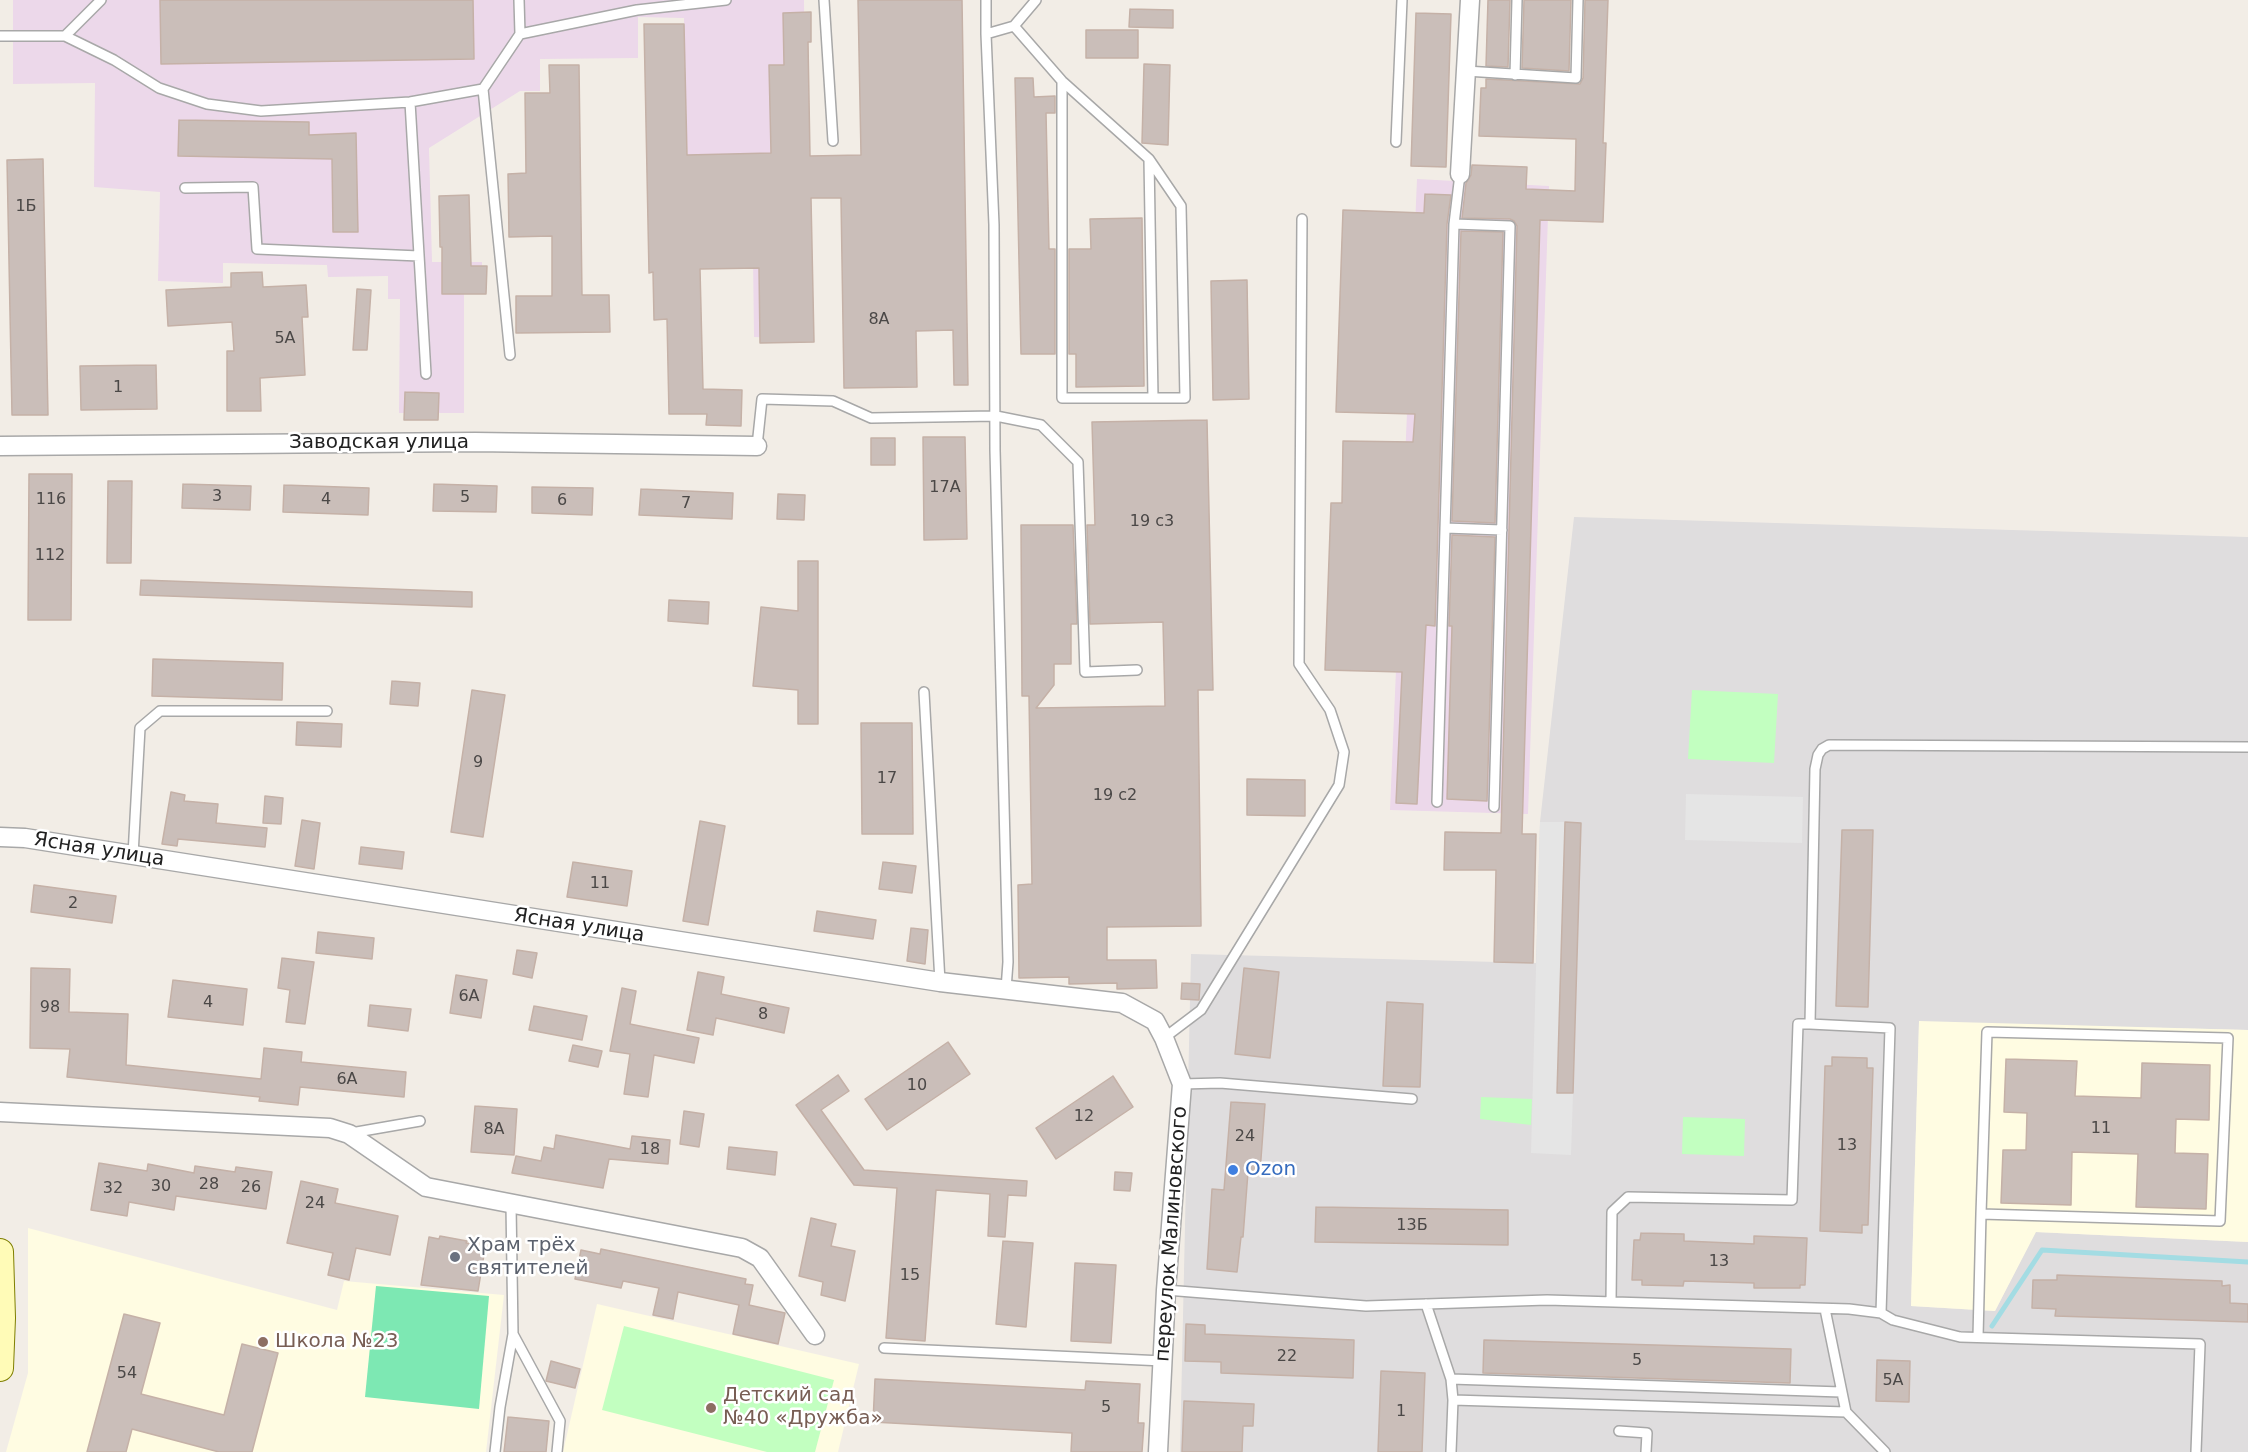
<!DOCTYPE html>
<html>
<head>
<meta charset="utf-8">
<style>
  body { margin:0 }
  canvas { display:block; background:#f2ede6 }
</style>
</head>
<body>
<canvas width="2248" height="1452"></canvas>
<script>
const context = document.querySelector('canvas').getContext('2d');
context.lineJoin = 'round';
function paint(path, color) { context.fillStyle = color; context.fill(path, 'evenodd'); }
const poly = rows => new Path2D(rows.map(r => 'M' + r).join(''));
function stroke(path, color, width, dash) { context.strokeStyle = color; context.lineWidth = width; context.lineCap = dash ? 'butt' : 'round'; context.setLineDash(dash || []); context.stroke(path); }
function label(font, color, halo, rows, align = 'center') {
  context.font = font + ' "DejaVu Sans",sans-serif'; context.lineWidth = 5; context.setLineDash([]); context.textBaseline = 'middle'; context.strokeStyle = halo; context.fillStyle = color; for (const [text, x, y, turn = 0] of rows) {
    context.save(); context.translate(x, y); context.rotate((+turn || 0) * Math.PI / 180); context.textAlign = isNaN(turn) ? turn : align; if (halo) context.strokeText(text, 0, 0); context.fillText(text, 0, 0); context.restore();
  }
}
const residential = poly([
  [1574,517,2248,537,2248,1030,1919,1022,1911,1306,1995,1311,2035,1232,2248,1242,2248,1452,1180,1452,1191,954,1536,963,1540,822]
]);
const industrial = poly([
  [13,0,804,0,808,339,754,337,752,176,688,176,684,18,638,17,638,58,540,59,540,91,520,91,429,148,432,262,482,262,482,293,464,293,464,413,399,413,400,299,388,299,388,276,328,277,327,265,223,263,223,283,158,281,160,192,94,187,95,83,13,84],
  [1417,179,1549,186,1528,814,1390,810]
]);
const education = poly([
  [1919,1021,2248,1030,2248,1242,2036,1232,1995,1311,1911,1306],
  [28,1228,337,1310,344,1281,504,1295,486,1452,6,1452,28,1373],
  [597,1304,859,1364,838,1452,563,1452]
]);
const park = poly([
  [1692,690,1778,694,1774,763,1688,759],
  [1481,1097,1532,1099,1531,1125,1480,1119],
  [1683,1117,1745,1119,1744,1156,1682,1154],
  [624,1326,834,1380,815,1452,767,1452,602,1410]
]);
const pitch = poly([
  [376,1286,489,1296,479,1409,365,1397]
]);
const parking = poly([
  [1686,794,1803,797,1802,843,1685,840],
  [1540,822,1565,822,1557,1092,1573,1093,1571,1155,1531,1153]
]);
const stream = poly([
  [1992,1326,2042,1250,2248,1262]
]);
const building = poly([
  [160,0,473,0,474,59,161,64,160,0],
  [858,0,962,0,968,385,954,385,953,330,916,331,917,387,844,388,841,198,811,198,814,342,760,343,759,268,700,269,703,389,742,390,741,426,706,425,707,414,669,414,667,319,654,320,653,272,649,273,644,24,684,24,687,155,771,153,769,65,784,65,783,13,811,12,811,42,808,42,810,156,861,155,858,0],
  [1488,0,1510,0,1508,67,1486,66,1488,0],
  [1524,0,1571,0,1569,71,1522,68,1524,0],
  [1585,0,1608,0,1603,143,1606,143,1603,222,1540,220,1522,834,1536,834,1533,963,1494,962,1496,870,1444,870,1445,832,1501,833,1517,226,1514,221,1510,219,1462,218,1466,183,1471,175,1472,165,1527,167,1526,189,1575,191,1576,139,1479,136,1481,88,1486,88,1486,79,1580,84,1583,78,1585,0],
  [1130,9,1173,10,1173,28,1129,27,1130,9],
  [1416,13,1451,14,1446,167,1411,166,1416,13],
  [1086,30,1138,30,1138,58,1086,58,1086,30],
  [1144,64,1170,65,1168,145,1142,143,1144,64],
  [549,65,579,65,582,295,609,295,610,332,516,333,516,296,552,296,552,236,509,237,508,174,526,173,525,93,550,93,549,65],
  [1015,78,1033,78,1034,97,1055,96,1055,113,1046,113,1049,249,1055,249,1055,354,1021,354,1015,78],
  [179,120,309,122,309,135,356,133,358,232,333,232,332,159,178,156,179,120],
  [43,159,48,415,12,415,7,160,43,159],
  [1425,194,1451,195,1447,224,1435,626,1426,625,1417,804,1396,803,1402,672,1325,670,1331,503,1342,503,1343,441,1413,442,1415,414,1336,412,1343,210,1424,213,1425,194],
  [469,195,471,266,487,266,486,294,442,294,442,247,440,247,439,196,469,195],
  [1142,218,1144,386,1076,387,1076,354,1069,354,1069,249,1091,249,1090,219,1142,218],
  [1461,231,1503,232,1495,523,1452,521,1461,231],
  [262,272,263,287,306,285,308,317,302,317,305,375,260,378,261,411,227,411,227,351,234,351,232,322,168,326,166,290,231,287,231,273,262,272],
  [1247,280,1249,399,1213,400,1211,281,1247,280],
  [357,289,371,290,367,350,353,350,357,289],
  [156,365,157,409,81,410,80,366,156,365],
  [405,392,439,393,438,420,404,420,405,392],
  [1207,420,1213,690,1198,690,1201,926,1107,927,1107,960,1156,960,1157,988,1117,989,1117,983,1069,984,1069,977,1019,978,1018,885,1032,884,1029,696,1022,696,1021,525,1073,525,1077,624,1071,624,1071,664,1054,664,1054,685,1036,708,1165,706,1163,622,1090,624,1087,525,1095,525,1092,422,1207,420],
  [923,437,965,437,967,539,924,540,923,437],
  [871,438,895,438,895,465,871,465,871,438],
  [29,474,72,474,71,620,28,620,29,474],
  [108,481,132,481,131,563,107,563,108,481],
  [183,484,251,486,250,510,182,508,183,484],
  [434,484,497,486,496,512,433,511,434,484],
  [284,485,369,488,368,515,283,512,284,485],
  [532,487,593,488,592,515,532,513,532,487],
  [641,489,733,493,732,519,639,515,641,489],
  [778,494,805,495,804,520,777,519,778,494],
  [1452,535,1495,537,1487,801,1447,799,1452,626,1449,626,1452,535],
  [798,561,818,561,818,724,798,724,798,690,753,686,761,607,798,611,798,561],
  [141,580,472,592,472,607,140,595,141,580],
  [669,600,709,602,708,624,668,621,669,600],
  [153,659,283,663,282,700,152,696,153,659],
  [392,681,420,683,418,706,390,704,392,681],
  [472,690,505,695,483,837,451,832,472,690],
  [297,722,342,724,341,747,296,745,297,722],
  [861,723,912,723,913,834,862,834,861,723],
  [1247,779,1305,780,1305,816,1247,815,1247,779],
  [171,792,185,795,184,801,218,804,216,823,267,828,265,847,178,839,177,846,162,844,171,792],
  [265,796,283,798,281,824,263,823,265,796],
  [302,820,320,823,314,869,295,866,302,820],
  [700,821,725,826,708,925,683,921,700,821],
  [1565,822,1581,823,1573,1093,1557,1093,1565,822],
  [1842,830,1873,830,1868,1007,1836,1006,1842,830],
  [361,847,404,852,402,869,359,864,361,847],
  [573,862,632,871,627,906,567,897,573,862],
  [883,862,916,866,912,893,879,889,883,862],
  [34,885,116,896,112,923,31,912,34,885],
  [817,911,876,920,873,939,814,931,817,911],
  [911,928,928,930,925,964,907,961,911,928],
  [318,932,374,938,372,959,316,953,318,932],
  [517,950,537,953,532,978,513,974,517,950],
  [282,958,314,962,305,1024,286,1022,290,990,278,988,282,958],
  [31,968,70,969,69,1012,128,1014,126,1065,261,1079,264,1048,302,1052,301,1062,406,1072,404,1097,300,1087,298,1105,259,1101,260,1097,67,1077,70,1049,30,1048,31,968],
  [1244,968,1279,972,1270,1058,1235,1054,1244,968],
  [698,972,724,977,721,994,789,1008,784,1033,716,1018,713,1035,687,1030,698,972],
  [456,975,487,980,481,1018,450,1013,456,975],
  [173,980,247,989,243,1025,168,1017,173,980],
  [1182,983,1200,984,1199,1000,1181,999,1182,983],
  [622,988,636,991,630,1024,699,1038,694,1063,654,1055,648,1097,624,1094,630,1054,610,1051,622,988],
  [1387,1002,1423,1004,1420,1087,1383,1086,1387,1002],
  [370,1005,411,1009,408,1031,368,1026,370,1005],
  [534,1006,587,1016,582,1040,529,1030,534,1006],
  [948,1042,970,1074,887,1130,865,1099,948,1042],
  [573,1045,602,1051,598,1067,569,1061,573,1045],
  [1832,1057,1867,1058,1867,1068,1873,1068,1868,1225,1862,1225,1862,1233,1820,1231,1825,1066,1832,1066,1832,1057],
  [2006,1059,2077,1061,2075,1096,2141,1098,2142,1063,2210,1065,2209,1120,2176,1119,2175,1153,2208,1154,2206,1209,2136,1207,2138,1154,2072,1152,2071,1205,2001,1203,2003,1150,2026,1150,2027,1113,2004,1112,2006,1059],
  [838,1075,849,1091,821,1110,864,1170,1027,1181,1026,1196,1008,1195,1005,1237,988,1236,990,1194,936,1190,925,1341,886,1338,897,1188,854,1185,796,1105,838,1075],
  [1113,1076,1133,1107,1056,1159,1036,1128,1113,1076],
  [1231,1102,1265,1104,1260,1172,1248,1172,1243,1237,1241,1237,1237,1272,1207,1269,1212,1189,1224,1190,1231,1102],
  [475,1106,517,1109,514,1155,471,1152,475,1106],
  [684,1111,704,1114,699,1147,680,1144,684,1111],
  [556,1135,630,1149,632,1136,670,1140,668,1164,609,1159,603,1188,512,1173,516,1156,541,1161,544,1147,554,1149,556,1135],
  [729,1147,777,1152,775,1175,727,1169,729,1147],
  [99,1163,147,1171,148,1164,194,1173,195,1166,235,1172,236,1167,272,1172,266,1209,176,1196,174,1210,129,1202,127,1216,91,1210,99,1163],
  [1115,1172,1132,1173,1130,1191,1114,1190,1115,1172],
  [301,1181,338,1189,335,1203,398,1216,390,1255,356,1248,349,1280,328,1275,333,1253,287,1243,301,1181],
  [1316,1207,1508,1210,1508,1245,1315,1242,1316,1207],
  [811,1218,836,1224,831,1246,855,1251,845,1301,821,1295,823,1282,799,1276,811,1218],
  [1641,1233,1684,1234,1684,1241,1754,1244,1754,1236,1807,1238,1805,1285,1800,1285,1800,1288,1754,1288,1754,1283,1684,1281,1683,1286,1642,1285,1642,1280,1632,1280,1634,1240,1640,1240,1641,1233],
  [440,1236,467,1241,466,1243,473,1244,473,1248,485,1249,478,1291,421,1285,429,1237,439,1239,440,1236],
  [1003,1241,1033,1243,1026,1327,996,1324,1003,1241],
  [601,1249,746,1279,745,1284,753,1285,749,1305,785,1313,778,1344,733,1334,739,1305,678,1292,673,1319,653,1315,659,1288,623,1281,621,1288,575,1279,581,1250,600,1254,601,1249],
  [1075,1263,1116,1265,1111,1343,1071,1341,1075,1263],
  [2057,1275,2222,1281,2222,1286,2230,1285,2230,1303,2248,1304,2248,1322,2055,1316,2056,1309,2032,1308,2033,1280,2057,1280,2057,1275],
  [124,1314,160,1323,141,1394,224,1415,242,1344,278,1353,252,1452,219,1452,132,1429,126,1452,87,1452,124,1314],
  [1186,1324,1205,1325,1205,1334,1354,1340,1353,1378,1221,1373,1221,1362,1185,1361,1186,1324],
  [1484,1340,1791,1349,1790,1383,1483,1373,1484,1340],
  [1877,1360,1910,1361,1909,1402,1876,1401,1877,1360],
  [551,1361,580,1369,575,1388,546,1381,551,1361],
  [1381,1371,1425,1373,1422,1452,1378,1452,1381,1371],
  [875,1379,1085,1390,1086,1381,1140,1384,1138,1423,1144,1423,1142,1452,1071,1452,1072,1433,873,1422,875,1379],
  [1184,1401,1254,1404,1253,1426,1243,1426,1242,1452,1182,1452,1184,1401],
  [508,1417,549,1421,546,1452,504,1452,508,1417]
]);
const lane = poly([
  [824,0,833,141],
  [986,0,986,34,1014,26,1036,0],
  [1014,26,1062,81,1149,159,1181,206,1185,398,1153,398],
  [520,34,637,10,726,0],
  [986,34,994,225,995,450,1008,962,1006,989],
  [0,36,65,36,101,0],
  [65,36,114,60,159,88,207,104,261,111,410,102,483,89],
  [1466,71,1576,78,1578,0],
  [1515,75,1517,0],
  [1062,81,1062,398,1153,398,1149,159],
  [410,102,426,374],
  [1396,142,1402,0],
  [185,188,253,187,257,249,419,256],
  [1454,224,1510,226,1494,807],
  [510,355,483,89,520,34,519,0],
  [757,446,762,399,833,401,871,418,996,416,1041,425,1078,462,1085,672,1137,670],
  [1445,528,1502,530],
  [924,692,940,982],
  [1437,802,1454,224,1460,174],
  [133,855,140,728,160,711,327,711],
  [1810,1024,1815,769,1818,755,1822,749,1829,745,2248,747],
  [1164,1038,1201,1010,1339,785,1344,752,1330,710,1299,664,1302,219],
  [1182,1084,1220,1083,1412,1099],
  [351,1133,420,1121],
  [1166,1290,1366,1306,1547,1300,1849,1309,1881,1313,1893,1320,1960,1337,2200,1344,2196,1452],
  [1611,1302,1612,1212,1628,1197,1792,1200,1798,1024,1810,1024,1890,1028,1881,1313],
  [1426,1304,1451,1379,1453,1400,1451,1452],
  [1825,1309,1846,1412,1885,1452],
  [513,1334,560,1421,557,1452],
  [1978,1337,1981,1214,1987,1032,2228,1038,2220,1221,1981,1214],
  [884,1348,1163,1361],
  [1451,1379,1841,1392],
  [1453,1400,1846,1412],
  [1619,1431,1647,1433,1646,1452],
  [495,1452,500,1407,513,1334,511,1205]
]);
const street = poly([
  [1460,174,1470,0],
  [0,446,475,442,757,446],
  [0,837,25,838,940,982,1122,1003,1155,1021,1164,1038,1182,1084,1166,1290,1158,1452],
  [0,1112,330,1128,349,1134,426,1187,742,1248,760,1258,815,1335]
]);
const secondary = poly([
  [0,1252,2,1318,0,1368]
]);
const markers = [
  [1233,1170,6,"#3f7fe0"],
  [455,1257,6,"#6b7280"],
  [263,1342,6,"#8d6e63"],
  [711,1408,6,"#8d6e63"]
];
const numberNames = [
  ["1Б",26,207],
  ["8А",879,320],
  ["5А",285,339],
  ["1",118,388],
  ["17А",945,488],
  ["3",217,497],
  ["5",465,498],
  ["116",51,500],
  ["4",326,500],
  ["6",562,501],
  ["7",686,504],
  ["19 с3",1152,522],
  ["112",50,556],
  ["9",478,763],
  ["17",887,779],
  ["19 с2",1115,796],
  ["11",600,884],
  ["2",73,904],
  ["6А",469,997],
  ["4",208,1003],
  ["98",50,1008],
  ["8",763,1015],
  ["6А",347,1080],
  ["10",917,1086],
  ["12",1084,1117],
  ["11",2101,1129],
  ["8А",494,1130],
  ["24",1245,1137],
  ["13",1847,1146],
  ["18",650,1150],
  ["28",209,1185],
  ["30",161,1187],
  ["26",251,1188],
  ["32",113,1189],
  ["24",315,1204],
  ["13Б",1412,1226],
  ["13",1719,1262],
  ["15",910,1276],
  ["22",1287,1357],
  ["5",1637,1361],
  ["54",127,1374],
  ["5А",1893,1381],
  ["5",1106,1408],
  ["1",1401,1412]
];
const streetNames = [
  ["Заводская улица",379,443],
  ["Ясная улица",99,850,9],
  ["Ясная улица",579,926,9],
  ["переулок Малиновского",1172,1234,-86]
];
const shopNames = [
  ["Ozon",1245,1170]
];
const worshipNames = [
  ["Храм трёх",467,1246],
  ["святителей",467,1269]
];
const educationNames = [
  ["Школа №23",275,1342],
  ["Детский сад",723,1396],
  ["№40 «Дружба»",723,1419]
];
paint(residential, '#dfddde');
paint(industrial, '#ecd8ea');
paint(education, '#fffce2');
paint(park, '#c2ffc0');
paint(pitch, '#7de8b3');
paint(parking, '#e5e5e5');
stroke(stream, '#a3dce3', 5);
paint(building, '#cabeb9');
stroke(building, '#c5b1a7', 1.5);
stroke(lane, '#a8a8a8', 12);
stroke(street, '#a8a8a8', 21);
stroke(secondary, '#7f7f00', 28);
stroke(lane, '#fff', 9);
stroke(street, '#fff', 18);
stroke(secondary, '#fffbb7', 26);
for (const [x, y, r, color] of markers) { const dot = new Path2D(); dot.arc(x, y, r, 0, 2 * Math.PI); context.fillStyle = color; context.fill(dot); stroke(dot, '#fff', 2); }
label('16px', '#4b4847', null, numberNames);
label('20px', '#212121', '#fff', streetNames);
label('20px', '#366cbe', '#fff', shopNames, 'left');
label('20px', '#5b616d', '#fff', worshipNames, 'left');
label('20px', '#785e54', '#fff', educationNames, 'left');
</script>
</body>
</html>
